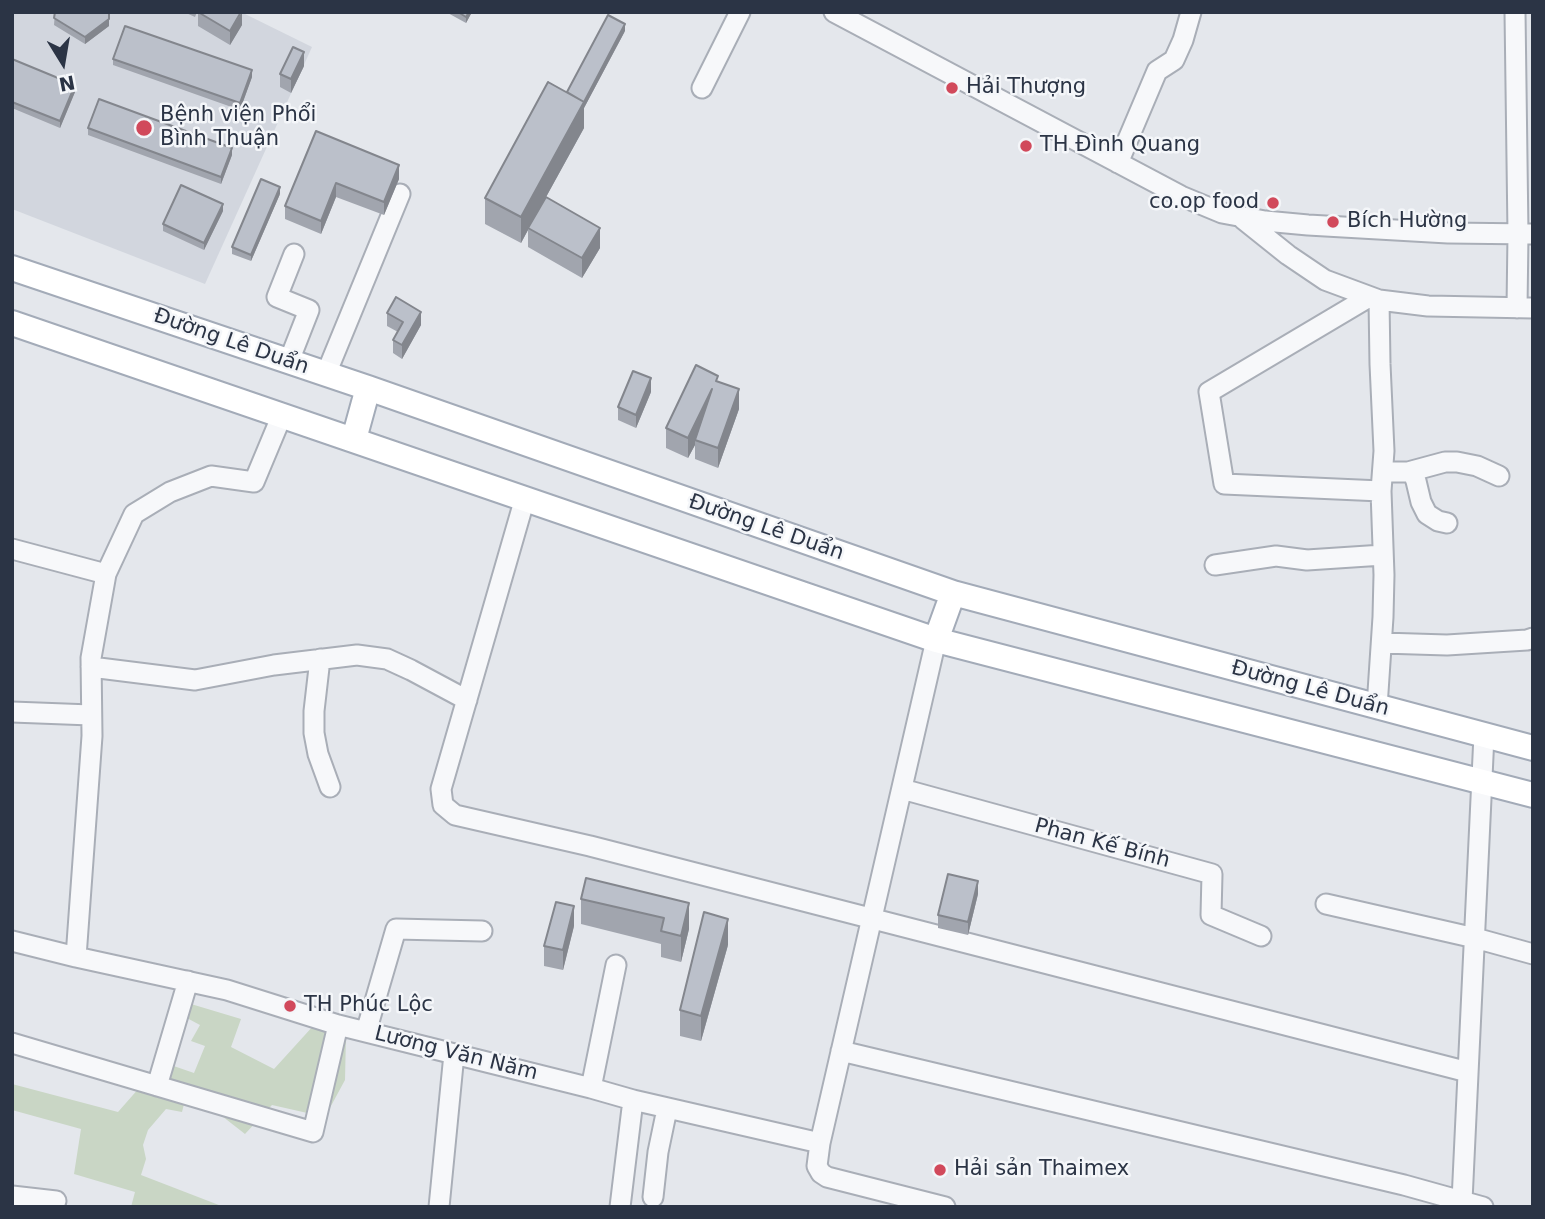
<!DOCTYPE html>
<html>
<head>
<meta charset="utf-8">
<style>
  body { margin:0 }
  #map { position:relative; width:1545px; height:1219px; overflow:hidden; background:#e4e7ec; font-family:"DejaVu Sans",sans-serif }
  canvas { display:block }
  .frame { position:absolute; inset:0; border:14px solid #2b3445; pointer-events:none }
  .north { position:absolute; left:28px; top:28px; width:70px; height:70px; -webkit-text-stroke:5px #f4f6f9; paint-order:stroke; rotate:169deg; font-size:19px; font-weight:700; line-height:28px; text-align:center; color:#2b3445 }
  .north::after { content:''; display:block; margin:auto; width:24px; height:32px; background:#2b3445; clip-path:polygon(50% 0,100% 100%,50% 72%,0 100%) }
</style>
</head>
<body>
<div id="map">
<canvas width="1545" height="1219"></canvas>
<div class="frame"></div>
<div class="north">N</div>
</div>
<script>
const context = document.querySelector('canvas').getContext('2d');
context.lineJoin = 'round';
function paint(path, color) { context.fillStyle = color; context.fill(path, 'evenodd'); }
const poly = rows => new Path2D(rows.map(r => 'M' + r).join(''));
function stroke(path, color, width, dash) { context.strokeStyle = color; context.lineWidth = width; context.lineCap = dash ? 'butt' : 'round'; context.setLineDash(dash || []); context.stroke(path); }
function label(font, color, halo, rows, align = 'center') {
  context.font = font + ' "DejaVu Sans",sans-serif'; context.lineWidth = 5; context.setLineDash([]); context.textBaseline = 'middle'; context.strokeStyle = halo; context.fillStyle = color; for (const [text, x, y, turn = 0] of rows) {
    context.save(); context.translate(x, y); context.rotate((+turn || 0) * Math.PI / 180); context.textAlign = isNaN(turn) ? turn : align; if (halo) context.strokeText(text, 0, 0); context.fillText(text, 0, 0); context.restore();
  }
}
const built = poly([
  [12,12,241,12,312,47,205,284,12,209]
]);
const green = poly([
  [191,1004,241,1019,231,1047,274,1069,314,1025,346,1035,345,1080,325,1117,272,1105,245,1134,213,1109,203,1089,188,1088,182,1112,166,1109,148,1130,143,1145,146,1159,141,1175,224,1207,131,1207,135,1192,74,1174,81,1129,12,1110,12,1084,118,1112,162,1062,194,1073,205,1046,191,1041,200,1025,185,1017]
]);
const minor = poly([
  [834,12,1181,196,1222,213,1265,221,1308,225,1448,233,1533,234],
  [1515,12,1518,234,1517,308],
  [702,88,740,12],
  [1118,163,1157,71,1174,60,1183,40,1191,12],
  [1243,219,1288,255,1325,280,1379,300,1428,306,1533,308],
  [1369,297,1209,392,1224,484,1381,491],
  [289,361,309,310,277,297,294,254],
  [326,374,400,194],
  [1412,471,1416,481,1421,502,1427,514,1438,521,1447,523],
  [1383,472,1408,472,1445,462,1457,462,1477,466,1499,476],
  [525,498,441,789,443,805,455,815,590,846,1468,1072],
  [12,549,106,574],
  [1215,565,1276,556,1307,560,1383,555],
  [936,640,820,1143,817,1166,821,1173,827,1177,945,1207],
  [1382,643,1447,645,1527,640,1533,638],
  [320,659,314,711,314,733,318,754,330,787],
  [91,667,195,680,274,665,357,655,387,659,411,670,467,700],
  [1377,707,1383,617,1384,575,1381,491,1384,451,1380,364,1379,300],
  [12,712,91,715],
  [902,789,1212,874,1211,915,1261,936],
  [1326,904,1475,938,1533,954],
  [12,941,76,957,227,990,338,1025,591,1088,633,1100,620,1207],
  [76,957,92,736,91,658,106,574,134,514,170,492,211,476,254,482,282,415],
  [366,1032,396,929,482,931],
  [12,1043,313,1132,338,1025],
  [841,1051,1404,1185,1483,1207],
  [157,1086,188,981],
  [591,1088,616,965],
  [633,1100,820,1143],
  [12,1196,56,1201],
  [653,1197,658,1152,667,1109],
  [439,1207,454,1054],
  [1459,1207,1462,1201,1484,735]
]);
const major = poly([
  [12,268,368,388,953,593,1533,748],
  [12,323,936,640,1533,795],
  [354,439,368,388],
  [936,640,953,593]
]);
const wall = poly([
  [55,12,109,26,85,44,54,25],
  [184,12,197,12,195,17],
  [198,12,242,25,230,45,198,26],
  [446,12,472,12,466,23],
  [625,31,584,108,584,128,546,197,600,248,582,278,528,247,528,230,521,243,485,224,485,198,567,92],
  [12,59,75,92,60,128,12,108],
  [113,59,252,77,240,110,113,65],
  [304,66,291,93,280,87,280,74],
  [88,128,232,155,221,184,88,135],
  [316,131,399,179,384,215,336,197,321,234,285,219,285,206],
  [280,194,251,261,232,254,232,247],
  [223,211,204,250,163,231,163,224],
  [387,313,421,325,402,359,393,353,393,340,398,332,387,326],
  [718,382,739,409,718,468,695,459,695,445,688,458,666,448,666,428],
  [651,392,636,428,618,420,618,407],
  [586,878,689,929,681,962,661,957,661,944,581,924,581,899],
  [978,894,968,935,938,928,938,915],
  [574,926,563,970,544,966,544,946],
  [728,945,701,1041,680,1036,680,1010]
]);
const shadedWall = poly([
  [242,12,242,25,230,45,230,31],
  [469,12,472,12,466,23,466,17],
  [109,19,109,26,85,44,85,37],
  [625,24,625,31,584,108,584,128,529,228,528,228,528,230,521,243,521,217],
  [304,52,304,66,291,93,291,79],
  [252,70,252,77,240,110,240,103],
  [75,85,75,92,60,128,60,121],
  [232,148,232,155,221,184,221,177],
  [399,165,399,179,384,215,384,202],
  [336,183,336,197,321,234,321,221],
  [280,187,280,194,251,261,251,255],
  [223,204,223,211,204,250,204,243],
  [600,228,600,248,582,278,582,258],
  [421,312,421,325,402,359,402,345],
  [651,378,651,392,636,428,636,415],
  [712,389,695,440,695,445,688,458,688,438],
  [739,389,739,409,718,468,718,448],
  [978,881,978,894,968,935,968,922],
  [689,903,689,929,681,962,681,936],
  [574,906,574,926,563,970,563,950],
  [728,919,728,945,701,1041,701,1016]
]);
const building = poly([
  [55,12,109,12,109,19,85,37,54,18,55,12],
  [198,12,241,12,230,31,198,12],
  [458,12,469,12,466,17,458,12],
  [608,15,625,24,584,102,567,92,608,15],
  [125,26,252,70,240,103,113,59,125,26],
  [293,47,304,52,291,79,280,74,293,47],
  [12,59,75,85,60,121,12,102,12,59],
  [548,82,584,102,521,217,485,198,548,82],
  [99,99,232,148,221,177,88,128,99,99],
  [316,131,399,165,384,202,336,183,321,221,285,206,316,131],
  [261,179,280,187,251,255,232,247,261,179],
  [181,185,223,204,204,243,163,224,181,185],
  [546,197,600,228,582,258,528,228,546,197],
  [396,297,421,312,402,345,393,340,403,322,387,313,396,297],
  [696,365,718,376,716,381,739,389,718,448,695,440,712,389,688,438,666,428,696,365],
  [633,371,651,378,636,415,618,407,633,371],
  [948,874,978,881,968,922,938,915,948,874],
  [586,878,689,903,681,936,661,931,664,918,581,899,586,878],
  [556,902,574,906,563,950,544,946,556,902],
  [704,912,728,919,701,1016,680,1010,704,912]
]);
const markers = [
  [952,88,7,"#d1495b"],
  [144,128,9,"#d1495b"],
  [1026,146,7,"#d1495b"],
  [1273,203,7,"#d1495b"],
  [1333,222,7,"#d1495b"],
  [290,1006,7,"#d1495b"],
  [940,1170,7,"#d1495b"]
];
const poiNames = [
  ["Hải Thượng",966,88],
  ["Bệnh viện Phổi",160,116],
  ["Bình Thuận",160,140],
  ["TH Đình Quang",1040,146],
  ["co.op food",1259,203,"right"],
  ["Bích Hường",1347,222],
  ["TH Phúc Lộc",304,1006],
  ["Hải sản Thaimex",954,1170]
];
const streetNames = [
  ["Đường Lê Duẩn",231,342,19],
  ["Đường Lê Duẩn",766,528,19],
  ["Đường Lê Duẩn",1310,689,15],
  ["Phan Kế Bính",1102,844,15],
  ["Lương Văn Năm",456,1054,14]
];
paint(built, '#d2d6de');
paint(green, '#c9d6c5');
stroke(minor, '#a9aeb7', 23);
stroke(major, '#a3abb8', 28);
stroke(minor, '#f7f8fa', 19);
stroke(major, '#fff', 24);
paint(wall, '#a1a5ae');
paint(shadedWall, '#83868d');
paint(building, '#bbc0ca');
stroke(building, '#83868d', 2);
for (const [x, y, r, color] of markers) { const dot = new Path2D(); dot.arc(x, y, r, 0, 2 * Math.PI); context.fillStyle = color; context.fill(dot); stroke(dot, '#f4f6f9', 2.5); }
label('21px', '#2b3445', '#f4f6f9', poiNames, 'left');
label('21px', '#2b3445', '#f4f6f9', streetNames);
</script>
</body>
</html>
